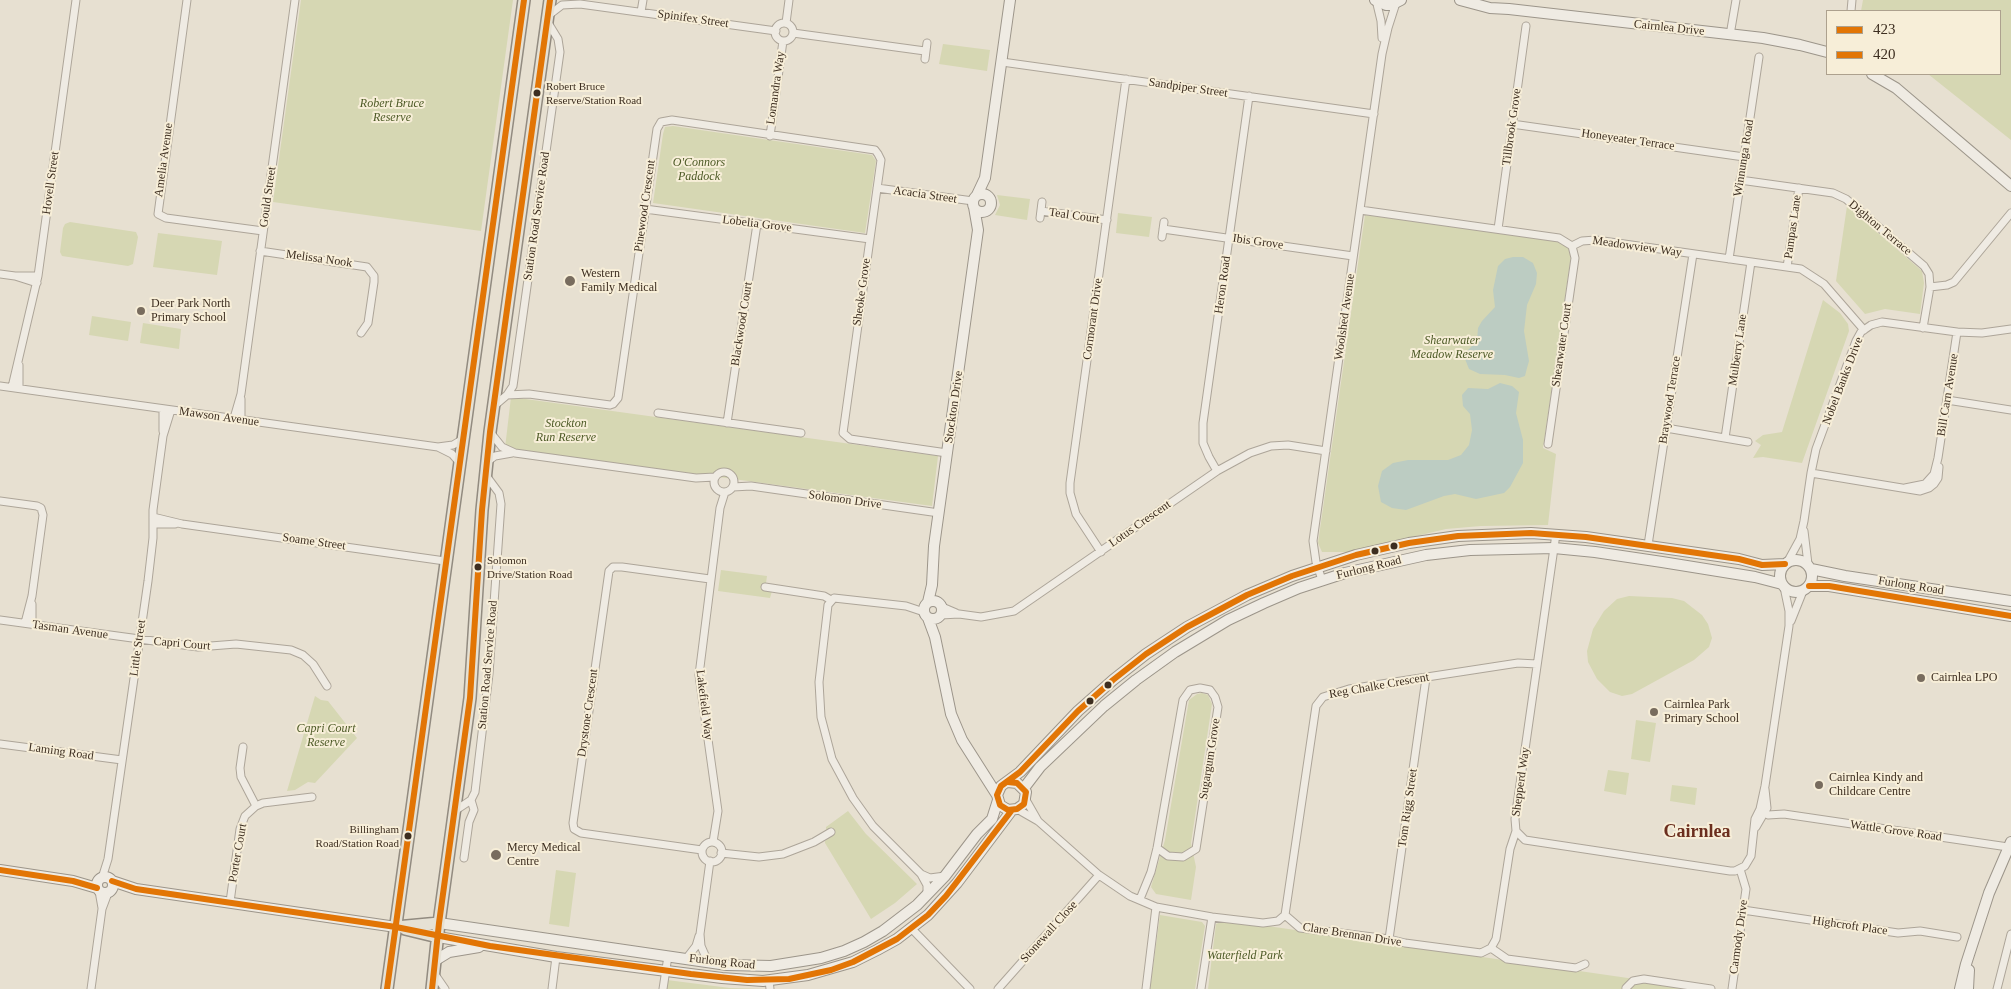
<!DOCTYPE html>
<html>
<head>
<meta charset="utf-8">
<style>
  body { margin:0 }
  #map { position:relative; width:2011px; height:989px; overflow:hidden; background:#e7e0d1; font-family:Georgia,serif }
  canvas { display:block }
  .legend { position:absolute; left:1826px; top:10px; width:175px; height:65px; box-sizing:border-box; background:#f7eed8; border:1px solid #ada18e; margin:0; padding:6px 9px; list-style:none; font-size:15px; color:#3d2e20 }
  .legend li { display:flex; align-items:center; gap:10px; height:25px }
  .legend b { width:25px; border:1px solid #ada18e }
</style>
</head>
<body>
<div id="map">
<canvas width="2011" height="989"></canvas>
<ul class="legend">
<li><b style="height:6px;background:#e27505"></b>423</li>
<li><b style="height:6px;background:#e27505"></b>420</li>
</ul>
</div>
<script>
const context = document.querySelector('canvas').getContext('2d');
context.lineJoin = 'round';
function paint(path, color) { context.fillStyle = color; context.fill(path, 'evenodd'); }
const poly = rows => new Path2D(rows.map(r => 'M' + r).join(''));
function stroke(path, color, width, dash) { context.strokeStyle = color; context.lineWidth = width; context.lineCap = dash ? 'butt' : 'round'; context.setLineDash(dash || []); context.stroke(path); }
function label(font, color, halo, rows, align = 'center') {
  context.font = font + ' Georgia,serif'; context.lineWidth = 4; context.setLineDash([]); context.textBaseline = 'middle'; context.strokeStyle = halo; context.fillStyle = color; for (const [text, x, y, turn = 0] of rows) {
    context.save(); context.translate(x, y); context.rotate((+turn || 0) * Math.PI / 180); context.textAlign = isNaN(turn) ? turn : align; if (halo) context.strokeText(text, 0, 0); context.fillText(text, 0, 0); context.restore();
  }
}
const green = poly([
  [301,0,513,0,481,231,273,202],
  [1863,0,2011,0,2011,140,1928,74,2000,74,2000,11,1861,11],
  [943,44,990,50,987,71,939,64],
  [673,126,872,155,876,161,865,233,653,203,663,134,665,127],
  [997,195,1030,199,1027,220,995,215,1000,205],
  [1847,206,1922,271,1924,283,1920,314,1885,309,1865,314,1836,281],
  [1118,213,1152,217,1149,237,1116,233],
  [1365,215,1559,241,1568,247,1571,256,1543,448,1556,454,1548,525,1481,526,1446,529,1349,552,1322,552,1318,543],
  [70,222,136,232,138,237,133,264,128,266,62,256,60,252,63,228,65,224],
  [158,233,222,241,217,275,153,267],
  [1823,300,1840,313,1848,324,1849,331,1802,463,1763,457,1753,458,1761,445,1755,441,1763,435,1782,432],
  [92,316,131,322,128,341,89,335],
  [143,323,181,329,179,349,140,343],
  [511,397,938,456,932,506,505,448],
  [721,570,767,576,765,590,772,591,770,598,718,591],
  [1629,596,1672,598,1684,601,1702,615,1708,624,1712,638,1709,647,1694,660,1632,694,1622,696,1610,692,1597,679,1588,662,1587,651,1593,629,1604,611,1617,599],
  [1202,693,1208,695,1212,704,1191,843,1196,867,1191,900,1156,894,1151,887,1165,840,1189,700,1197,694],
  [315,696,321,700,328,701,357,738,315,783,308,782,295,790,287,791],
  [1636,720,1656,723,1650,762,1631,759],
  [1608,770,1629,773,1626,795,1604,791],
  [1672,785,1697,788,1695,805,1670,801],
  [848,811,866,834,917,884,895,903,871,919,825,843,825,841,834,834,831,829,826,832,826,827],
  [556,870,576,873,569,927,549,924],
  [1160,915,1202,922,1205,926,1195,989,1150,989],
  [1226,920,1704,989,1208,989,1216,924],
  [667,980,730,988,769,989,666,989]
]);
const water = poly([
  [1513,257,1523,257,1533,263,1537,273,1536,284,1527,305,1524,331,1529,361,1527,368,1525,376,1519,378,1505,375,1480,374,1469,369,1465,359,1467,351,1477,341,1478,328,1482,321,1495,307,1493,290,1498,266,1505,259],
  [1500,383,1512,386,1519,392,1516,413,1523,440,1523,463,1510,487,1504,493,1476,499,1455,494,1444,496,1406,510,1392,508,1381,502,1378,486,1382,471,1393,463,1408,460,1448,460,1461,455,1469,445,1472,430,1470,414,1463,406,1462,395,1468,388,1488,389]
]);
const street = poly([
  [187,0,158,214,166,218,263,231],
  [1376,0,1381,21,1382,38],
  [1851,11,1852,0],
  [641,12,643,0],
  [549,15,562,5,580,4,776,31],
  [786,23,789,0],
  '775 32a9 9 0 1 1 18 0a9 9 0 1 1-18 0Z',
  [793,33,925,51],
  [1730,35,1736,0],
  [925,59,927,43],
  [1002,62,1374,114],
  [1512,124,1744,157],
  [770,136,783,41],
  [1740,180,1833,193,1846,199,1924,266,1929,274,1930,287,1923,328],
  [877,188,973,201],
  [645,209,870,239],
  [1360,210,1559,238,1572,246,1582,241,1596,240,1801,269,1824,284,1864,330],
  [1041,211,1107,220],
  [1040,218,1042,202],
  [1163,229,1353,256],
  [1498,229,1526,26],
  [1162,237,1164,222],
  [260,251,367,267,374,276,374,282,368,323,361,333],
  [1729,259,1759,57],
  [1787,267,1799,188],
  [0,274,15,276,38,276],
  [15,276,37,283],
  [1930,287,1947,285,1954,282,2011,213],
  [19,365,19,388],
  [0,386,438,447,452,454,459,462],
  [12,387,38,276,76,0],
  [507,395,529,394,610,405,613,404,618,398,657,129,661,122,672,120,875,150,878,154,881,160,843,433,850,439,947,453],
  [1947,400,2011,410],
  [494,406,507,395,513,386,560,52,558,39,547,21],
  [163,409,163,431],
  [658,413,801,433],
  [234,418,241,394,295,0],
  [241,419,241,399],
  [727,423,757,224],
  [1666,428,1748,442],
  [490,432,502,447,515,453,696,478,715,477],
  [1725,438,1751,262],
  [1548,444,1575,258,1572,246],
  [438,447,453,445,463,439],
  [487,462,495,456,512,453],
  [1217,471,1209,457,1203,443,1203,423,1249,96],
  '714 482a10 10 0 1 1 20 0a10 10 0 1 1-20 0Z',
  [1811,473,1920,491,1929,488,1934,484,1938,478,1939,467],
  [733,487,751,486,939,513],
  [1905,488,1925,484,1934,474,1938,458,1957,332],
  [0,501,37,506,41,508,43,515,32,596,25,623],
  [153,517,182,524,445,561],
  [153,524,175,524],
  [1804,531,1808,564],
  [1556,534,1515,819,1516,831,1525,840,1730,871,1735,871,1745,866,1751,856,1755,819,1760,809,1765,786,1789,626,1789,611,1784,587],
  [1648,545,1693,254],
  [1101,552,1076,514,1070,493,1070,483,1126,79],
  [1788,561,1800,539,1804,521,1811,473,1816,449,1856,341,1861,332,1871,325,1882,322,1957,332,1982,333,2011,329],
  [1322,580,1316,562,1313,541,1382,54,1388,28,1396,3],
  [765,587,824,596,831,600],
  [942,607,956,613],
  [924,612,906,606,834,598,828,605,819,682,821,717,832,759,853,798,873,826,921,874,927,885,927,895],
  [941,615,959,614,981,617,1014,611,1217,471,1250,453,1271,446,1288,445,1326,451],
  [0,620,198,647,236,644,291,650,303,655,313,664,327,686],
  [1791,621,1803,591],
  [32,624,32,604],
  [0,744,122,760],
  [243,747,240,768,241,777,256,806],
  [1026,800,1038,821],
  [1017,809,1038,821,1099,875,1130,896,1156,907,1212,917,1263,923,1278,921,1285,915,1300,928,1389,939,1405,943,1481,953,1491,948,1496,939,1510,849,1516,831],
  [1760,809,1768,815,1784,814,2008,847],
  [456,810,471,800,475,792,489,674,501,504,499,493,485,474],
  [1756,827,1767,808,1765,789],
  [713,842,718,811,699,675,720,508,725,492],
  '702 852a10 10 0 1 1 20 0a10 10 0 1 1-20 0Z',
  [702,850,581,833,574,829,573,823,609,571,613,567,622,567,710,579],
  [721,853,759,857,783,854,814,842,831,832],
  [464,858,469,822,474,810,471,800],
  [921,874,930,878,945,876],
  [102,878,108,859,148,581,153,538,153,510,163,436,171,410],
  [99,891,102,908],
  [1140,899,1151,872,1157,848,1183,700,1190,690,1200,688,1210,690,1215,697,1218,707,1196,849,1183,857,1168,856,1157,848],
  [230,902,240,829,245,816,256,806,263,803,312,797],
  [1743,910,1898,933,1920,931,1957,937],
  [1285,915,1316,706,1323,697,1349,689,1518,663,1537,664],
  [911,928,970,989],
  [1389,939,1426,678],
  [1491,948,1507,959,1576,968,1585,964],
  [686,959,696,946,699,936],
  [708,962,701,946,700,934,710,861],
  [434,973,445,989],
  [769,980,770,989],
  [1626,988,1633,981,1644,979,1711,989],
  [91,989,102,909,108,893],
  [552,989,556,957],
  [663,989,668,956],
  [998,989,1099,875],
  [1146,989,1156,907],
  [1201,989,1212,917],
  [1732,989,1746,889,1740,869],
  [1997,989,2011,934]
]);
const secondary = poly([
  [1375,0,1386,5,1391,5,1401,0],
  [1460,0,1490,8,1509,9,1763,38,1800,45,1827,52],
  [1872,74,1896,88,2011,186],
  '973 203a9 9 0 1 1 18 0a9 9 0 1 1-18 0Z',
  [977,195,985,178,1010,0],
  '1780 576a16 16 0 1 1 32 0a16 16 0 1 1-32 0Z',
  [1811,569,1845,576,2011,601],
  [1809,586,1829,586,2011,616],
  '924 610a9 9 0 1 1 18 0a9 9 0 1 1-18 0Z',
  [928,602,932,585,934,546,978,230,974,207],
  [928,618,935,637,951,714,962,740,997,795],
  [1008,782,1017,783,1026,792,1024,804,1017,809,1008,810,1000,805,997,795,1001,786,1020,772,1078,711,1113,680,1146,654,1187,627,1247,595,1292,576,1356,555,1409,543,1458,536,1531,533,1586,537,1739,559,1762,565,1785,564],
  [1024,788,1040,767,1104,706,1136,680,1175,652,1228,620,1264,603,1299,588,1345,573,1426,555,1470,550,1554,548,1595,552,1662,562,1755,577,1782,584],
  [0,870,73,881,97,888],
  '97 885a8 8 0 1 1 16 0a8 8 0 1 1-16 0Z',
  [112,881,136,889,396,927],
  [439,923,727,965,771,966,821,958,844,951,864,942,883,931,917,905,945,876,977,834,992,819,998,800],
  [438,937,556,957,722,978,763,981,808,975,853,962,877,950,897,939,928,915,957,883,1012,810],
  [436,960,449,952,479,947],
  [1960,989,1966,964,1989,893,2011,842],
  [1968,989,1969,970]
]);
const primary = poly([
  [396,927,439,923],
  [405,929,438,937],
  [387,989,524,0],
  [432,989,439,923,470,698,482,510,490,432,550,0]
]);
const bus1 = poly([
  [1809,586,1829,586,2011,616],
  [1008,782,1017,783,1026,792,1024,804,1017,809,1008,810,1000,805,997,795,1001,786,1020,772,1078,711,1113,680,1146,654,1187,627,1247,595,1292,576,1356,555,1409,543,1458,536,1531,533,1586,537,1739,559,1762,565,1785,564],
  [0,870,73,881,97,888],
  [112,881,136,889,396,927,490,946,691,974,747,980,789,979,831,970,853,962,897,939,928,915,946,896,1012,810]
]);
const bus2 = poly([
  [387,989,524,0],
  [432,989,439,923,470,698,482,510,490,432,550,0]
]);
const markers = [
  [537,93,4.5,"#3d2e20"],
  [570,281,6,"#786c5e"],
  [141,311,5,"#786c5e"],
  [1394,546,4.5,"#3d2e20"],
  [1375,551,4.5,"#3d2e20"],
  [478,567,4.5,"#3d2e20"],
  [1921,678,5,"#786c5e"],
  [1108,685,4.5,"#3d2e20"],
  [1090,701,4.5,"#3d2e20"],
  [1654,712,5,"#786c5e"],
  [1819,785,5,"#786c5e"],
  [408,836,4.5,"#3d2e20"],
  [496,855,6,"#786c5e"]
];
const busNames = [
  ["Robert Bruce",546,87],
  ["Reserve/Station Road",546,101],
  ["Solomon",487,561],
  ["Drive/Station Road",487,575],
  ["Billingham",399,830,"right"],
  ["Road/Station Road",399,844,"right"]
];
const streetNames = [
  ["Spinifex Street",693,19,8],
  ["Cairnlea Drive",1669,28,6],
  ["Lomandra Way",776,88,-82],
  ["Sandpiper Street",1188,88,8],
  ["Tillbrook Grove",1512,127,-82],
  ["Honeyeater Terrace",1628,140,8],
  ["Winnunga Road",1744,158,-81],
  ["Amelia Avenue",164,160,-82],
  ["Hovell Street",51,183,-82],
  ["Acacia Street",925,195,8],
  ["Gould Street",268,197,-82],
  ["Pinewood Crescent",645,206,-82],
  ["Station Road Service Road",537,216,-82],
  ["Teal Court",1074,216,8],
  ["Lobelia Grove",757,224,7],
  ["Pampas Lane",1793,227,-82],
  ["Dighton Terrace",1880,228,40],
  ["Ibis Grove",1258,242,8],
  ["Meadowview Way",1637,247,8],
  ["Melissa Nook",319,259,8],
  ["Heron Road",1223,285,-82],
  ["Sheoke Grove",862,292,-82],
  ["Woolshed Avenue",1345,317,-82],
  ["Cormorant Drive",1093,319,-82],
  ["Blackwood Court",742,324,-81],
  ["Shearwater Court",1562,345,-82],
  ["Mulberry Lane",1738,350,-82],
  ["Nobel Banks Drive",1843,381,-69],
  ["Bill Carn Avenue",1948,395,-81],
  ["Braywood Terrace",1670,400,-81],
  ["Stockton Drive",954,407,-82],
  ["Mawson Avenue",219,417,8],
  ["Solomon Drive",845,500,8],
  ["Lotus Crescent",1140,524,-35],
  ["Soame Street",314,542,8],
  ["Furlong Road",1369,568,-14],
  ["Furlong Road",1911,586,9],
  ["Tasman Avenue",70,630,8],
  ["Capri Court",182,644,5],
  ["Little Street",138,648,-82],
  ["Station Road Service Road",488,665,-85],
  ["Reg Chalke Crescent",1379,686,-10],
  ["Lakefield Way",704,705,83],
  ["Drystone Crescent",588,713,-82],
  ["Laming Road",61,752,8],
  ["Sugargum Grove",1210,759,-81],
  ["Shepperd Way",1521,782,-82],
  ["Tom Rigg Street",1408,808,-82],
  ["Wattle Grove Road",1896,831,8],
  ["Porter Court",238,853,-80],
  ["Highcroft Place",1850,926,8],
  ["Stonewall Close",1049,932,-48],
  ["Clare Brennan Drive",1352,935,9],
  ["Carmody Drive",1739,937,-82],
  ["Furlong Road",722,962,6]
];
const parkNames = [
  ["Robert Bruce",392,104],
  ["Reserve",392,118],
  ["O'Connors",699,163],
  ["Paddock",699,177],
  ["Shearwater",1452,341],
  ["Meadow Reserve",1452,355],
  ["Stockton",566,424],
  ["Run Reserve",566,438],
  ["Capri Court",326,729],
  ["Reserve",326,743],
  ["Waterfield Park",1245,956]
];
const poiNames = [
  ["Western",581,274],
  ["Family Medical",581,288],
  ["Deer Park North",151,304],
  ["Primary School",151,318],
  ["Cairnlea LPO",1931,678],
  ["Cairnlea Park",1664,705],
  ["Primary School",1664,719],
  ["Cairnlea Kindy and",1829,778],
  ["Childcare Centre",1829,792],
  ["Mercy Medical",507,848],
  ["Centre",507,862]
];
const districtNames = [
  ["Cairnlea",1697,832]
];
paint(green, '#d6d7b3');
paint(water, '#bcccc2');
stroke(street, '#ada599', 9);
stroke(secondary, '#9c958a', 12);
stroke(primary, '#928b80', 14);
stroke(street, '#efebe3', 7);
stroke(secondary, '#efebe3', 10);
stroke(primary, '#e6e1d4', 11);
stroke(bus1, '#e27505', 6);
stroke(bus2, '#e27505', 6);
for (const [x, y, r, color] of markers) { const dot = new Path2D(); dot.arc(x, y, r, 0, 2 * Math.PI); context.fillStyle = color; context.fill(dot); stroke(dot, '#f7eed8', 2); }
label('11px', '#3d2e20', '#f7eed8', busNames, 'left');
label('12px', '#3d2e20', '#f7eed8', streetNames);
label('italic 12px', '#4d5a26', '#f7eed8', parkNames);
label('12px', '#3d2e20', '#f7eed8', poiNames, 'left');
label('bold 18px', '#6b2e1e', '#f7eed8', districtNames);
</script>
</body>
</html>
